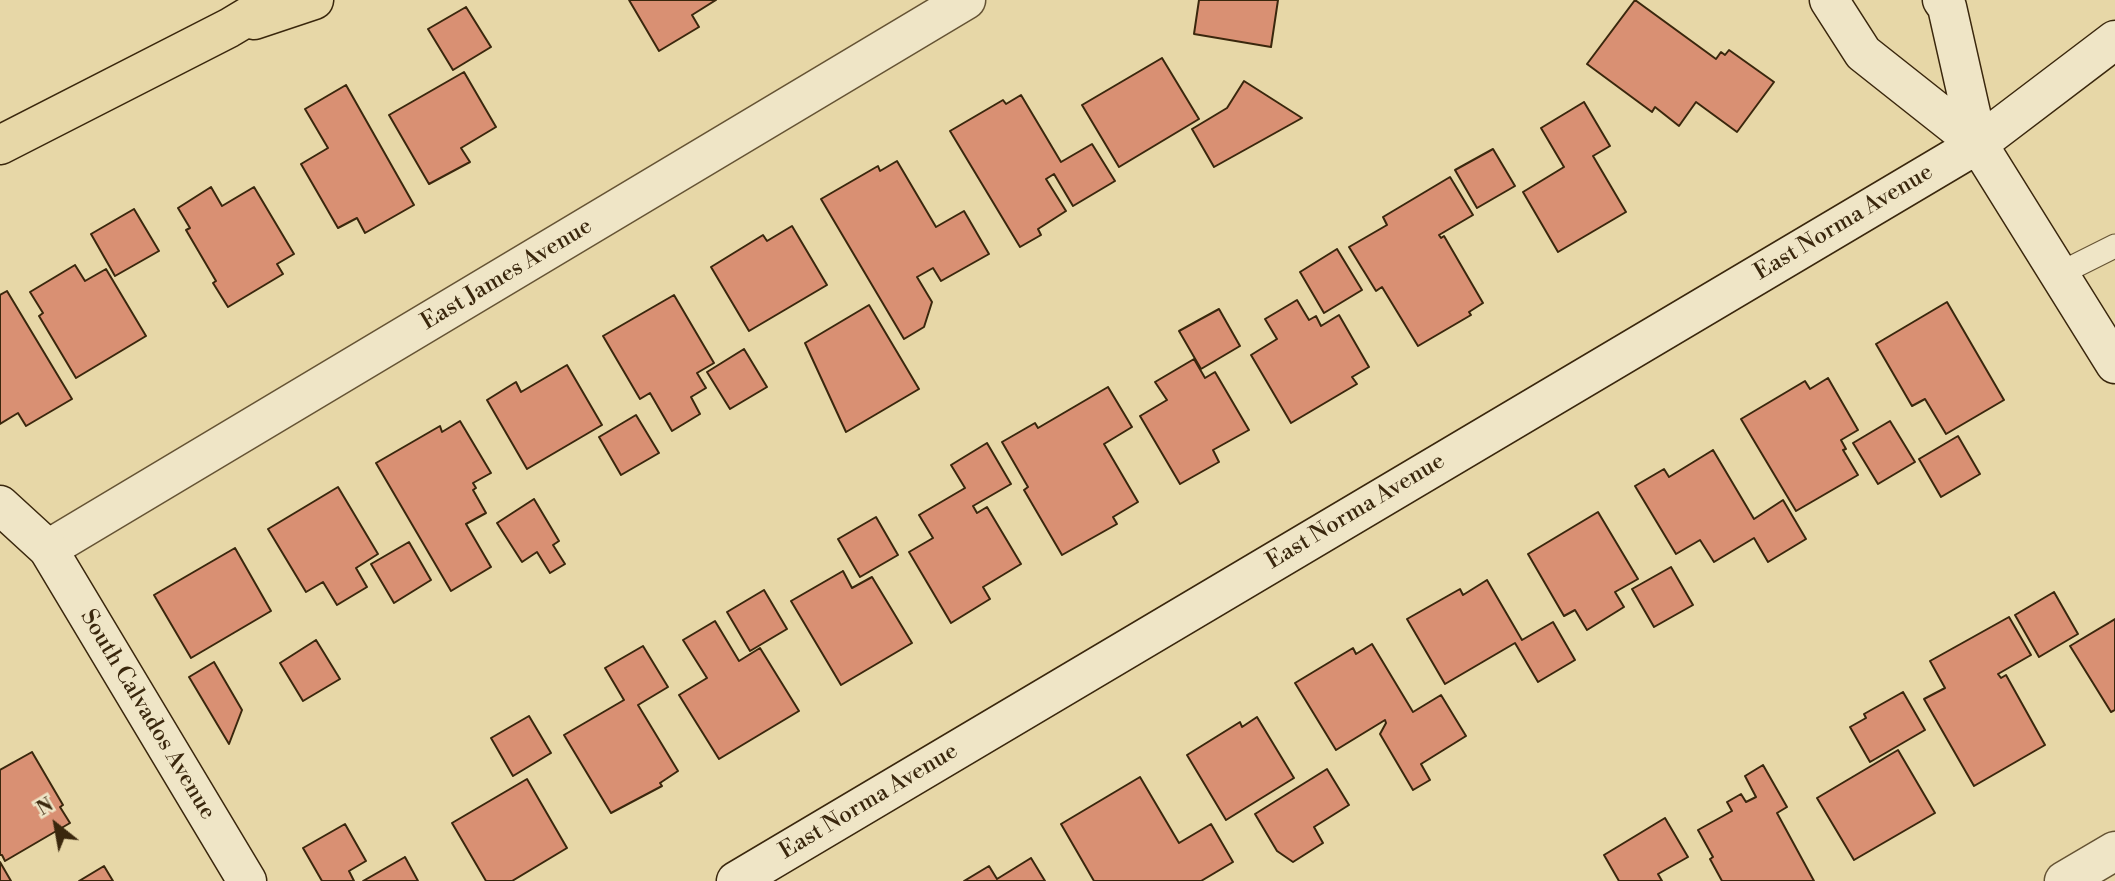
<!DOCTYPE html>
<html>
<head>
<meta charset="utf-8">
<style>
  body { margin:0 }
  #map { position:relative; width:2115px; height:881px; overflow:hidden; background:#e7d7a7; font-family:"Libre Bodoni",serif }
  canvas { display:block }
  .north { position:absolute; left:21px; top:790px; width:70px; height:70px; -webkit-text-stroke:5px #efe5c6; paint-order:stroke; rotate:329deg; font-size:19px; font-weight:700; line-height:28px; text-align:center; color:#3a270d }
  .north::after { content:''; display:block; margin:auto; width:24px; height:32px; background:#3a270d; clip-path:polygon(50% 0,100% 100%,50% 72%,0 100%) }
</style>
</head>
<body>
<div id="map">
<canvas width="2115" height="881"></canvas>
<div class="north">N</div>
</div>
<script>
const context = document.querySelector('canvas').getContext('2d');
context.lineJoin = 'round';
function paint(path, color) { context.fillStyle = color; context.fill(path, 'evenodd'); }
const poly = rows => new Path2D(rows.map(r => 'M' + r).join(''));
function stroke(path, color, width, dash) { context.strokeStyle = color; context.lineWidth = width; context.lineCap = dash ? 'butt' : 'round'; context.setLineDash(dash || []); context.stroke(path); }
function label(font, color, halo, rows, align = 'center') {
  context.font = font + ' "Libre Bodoni",serif'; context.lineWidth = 5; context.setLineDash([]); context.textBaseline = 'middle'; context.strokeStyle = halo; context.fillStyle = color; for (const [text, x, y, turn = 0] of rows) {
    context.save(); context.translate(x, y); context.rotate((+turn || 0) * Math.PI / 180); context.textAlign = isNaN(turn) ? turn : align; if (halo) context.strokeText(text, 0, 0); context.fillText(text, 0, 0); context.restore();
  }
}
const building = poly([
  [629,0,716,0,692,15,699,27,659,51,629,0],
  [1199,0,1278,0,1271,47,1194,34,1199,0],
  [1635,0,1716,59,1721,52,1725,55,1729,50,1774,82,1737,132,1696,102,1679,126,1655,107,1652,112,1587,64,1635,0],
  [466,7,491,47,453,70,428,29,466,7],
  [1162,58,1199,119,1119,167,1082,105,1162,58],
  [464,72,496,127,461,148,470,162,429,184,389,115,464,72],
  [1244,81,1302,118,1214,167,1192,129,1227,108,1244,81],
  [346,85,414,205,365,233,357,218,338,228,301,164,328,148,305,109,346,85],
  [1021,95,1061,162,1092,144,1115,181,1073,206,1054,174,1046,179,1066,211,1038,229,1041,235,1020,247,950,131,1003,100,1006,104,1021,95],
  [1584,102,1610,146,1593,156,1626,212,1558,252,1523,192,1564,167,1541,128,1584,102],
  [1493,149,1515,186,1477,208,1455,170,1493,149],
  [897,161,936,227,964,211,989,254,941,281,933,268,917,277,932,302,924,327,904,339,821,199,878,166,880,171,897,161],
  [1450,177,1473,215,1439,235,1441,238,1444,236,1483,303,1469,312,1471,315,1418,346,1382,287,1376,291,1349,247,1387,225,1383,217,1450,177],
  [211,187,222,206,254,187,294,254,277,264,283,274,228,307,213,283,216,281,186,230,190,228,178,208,211,187],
  [134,209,159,251,115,276,91,234,134,209],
  [792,226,827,285,749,331,711,267,763,235,767,241,792,226],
  [1337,249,1362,290,1324,313,1300,272,1337,249],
  [75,265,85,281,106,269,146,336,76,378,39,316,43,313,30,292,75,265],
  [7,291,72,399,26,426,18,413,0,424,0,295,7,291],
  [674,295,714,363,697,373,706,388,691,397,700,414,672,431,650,393,640,399,603,336,674,295],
  [1297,300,1309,320,1316,316,1321,326,1339,315,1369,367,1352,377,1357,384,1291,423,1251,355,1277,339,1265,319,1297,300],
  [1947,302,2004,400,1946,434,1925,399,1912,406,1876,344,1947,302],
  [869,305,919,389,846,432,805,343,869,305],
  [1219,309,1240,346,1201,369,1179,331,1219,309],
  [744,349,767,387,730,409,707,372,744,349],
  [1194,359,1205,378,1215,372,1249,430,1213,450,1219,462,1180,484,1140,416,1167,400,1155,382,1194,359],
  [567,365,602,425,527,469,487,400,516,382,521,392,567,365],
  [1828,378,1858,430,1841,440,1846,449,1843,450,1858,475,1796,511,1741,419,1805,381,1810,389,1828,378],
  [1108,387,1132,427,1104,444,1138,502,1113,517,1117,524,1062,555,1024,490,1028,487,1002,442,1035,423,1038,428,1108,387],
  [636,415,659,453,621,475,599,437,636,415],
  [460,421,491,473,473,483,476,488,473,490,486,513,466,524,491,567,451,591,376,463,440,426,442,432,460,421],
  [1890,421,1915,462,1878,484,1853,443,1890,421],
  [1958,436,1980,474,1941,497,1919,459,1958,436],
  [987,443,1011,484,973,506,977,513,987,507,1021,564,983,587,990,599,951,623,909,552,933,538,919,515,965,488,951,465,987,443],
  [1713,450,1754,519,1783,500,1806,539,1768,562,1754,538,1714,562,1700,540,1676,554,1635,486,1664,469,1669,477,1713,450],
  [338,487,378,554,356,568,367,587,337,605,323,582,306,592,268,529,338,487],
  [534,499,559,541,553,545,565,564,550,573,537,552,522,562,497,523,534,499],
  [1598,512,1638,579,1615,592,1624,607,1587,630,1575,610,1564,616,1528,554,1598,512],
  [876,517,898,555,860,577,838,539,876,517],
  [409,542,431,580,394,603,371,564,409,542],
  [235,548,271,611,191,658,154,595,235,548],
  [1671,567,1693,605,1654,627,1632,589,1671,567],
  [843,571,852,588,872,577,912,643,841,685,791,601,843,571],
  [1487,580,1522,640,1553,622,1575,660,1538,682,1515,643,1445,684,1407,619,1460,589,1463,595,1487,580],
  [764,590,787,629,750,651,727,612,764,590],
  [2054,592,2078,634,2039,657,2015,615,2054,592],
  [2009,617,2031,655,1998,674,2001,678,2006,675,2045,745,1974,786,1924,699,1945,688,1930,661,2009,617],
  [2115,619,2115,710,2111,712,2070,646,2115,619],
  [715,621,739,661,760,648,799,711,719,759,679,695,707,678,683,640,715,621],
  [316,640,340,679,303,701,280,663,316,640],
  [1372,644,1413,712,1441,695,1466,736,1421,764,1430,780,1413,790,1380,734,1386,723,1385,720,1336,750,1295,683,1353,648,1356,654,1372,644],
  [643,646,668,687,638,705,678,771,660,783,662,786,611,813,564,735,624,700,605,668,643,646],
  [214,662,242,710,229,744,189,677,214,662],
  [1903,692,1925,730,1870,762,1850,727,1866,718,1864,714,1903,692],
  [529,716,551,753,513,776,491,738,529,716],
  [1257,717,1294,778,1226,820,1187,755,1240,722,1242,727,1257,717],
  [1898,750,1935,813,1854,860,1817,798,1898,750],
  [32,752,63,805,60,807,70,823,5,861,2,855,0,855,0,770,32,752],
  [1763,765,1787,807,1777,813,1814,881,1722,881,1710,859,1713,857,1698,830,1732,811,1727,802,1741,794,1746,802,1756,797,1745,776,1763,765],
  [1327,769,1349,805,1314,827,1323,843,1293,862,1277,851,1255,814,1327,769],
  [1140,777,1179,843,1211,824,1233,862,1201,881,1094,881,1061,824,1140,777],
  [527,779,567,848,512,881,486,881,452,823,527,779],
  [1665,818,1688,857,1658,874,1662,881,1619,881,1604,855,1665,818],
  [345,824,366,861,349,871,354,881,322,881,303,848,345,824],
  [405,857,418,881,363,881,405,857],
  [1031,858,1045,881,964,881,989,866,997,879,1031,858],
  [0,862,11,881,0,881,0,862],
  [104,866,113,881,79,881,104,866]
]);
const lane = poly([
  [2059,274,2115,246]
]);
const street = poly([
  [48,549,966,0],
  [2064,881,2115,851]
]);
const secondary = poly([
  [1829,0,1863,53,1978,144,2115,364],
  [1942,0,1947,7,1978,144],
  [0,505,48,549,247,881],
  [736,881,1978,144,2115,40]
]);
const highway = poly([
  [254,20,314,0],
  [0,145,229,28,276,0]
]);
const streetNames = [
  ["East Norma Avenue",1844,223,-31],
  ["East James Avenue",507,275,-31],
  ["East Norma Avenue",1356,512,-31],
  ["South Calvados Avenue",147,715,59],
  ["East Norma Avenue",869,802,-31]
];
paint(building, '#d99073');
stroke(building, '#3a270d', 2);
stroke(lane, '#655334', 25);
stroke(street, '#655334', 41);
stroke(secondary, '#3a270d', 41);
stroke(highway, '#3a270d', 41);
stroke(lane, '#efe5c6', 23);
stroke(street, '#efe5c6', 38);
stroke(secondary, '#efe5c6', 38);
stroke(highway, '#e7d7a7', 38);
label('23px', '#3a270d', '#efe5c6', streetNames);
</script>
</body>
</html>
